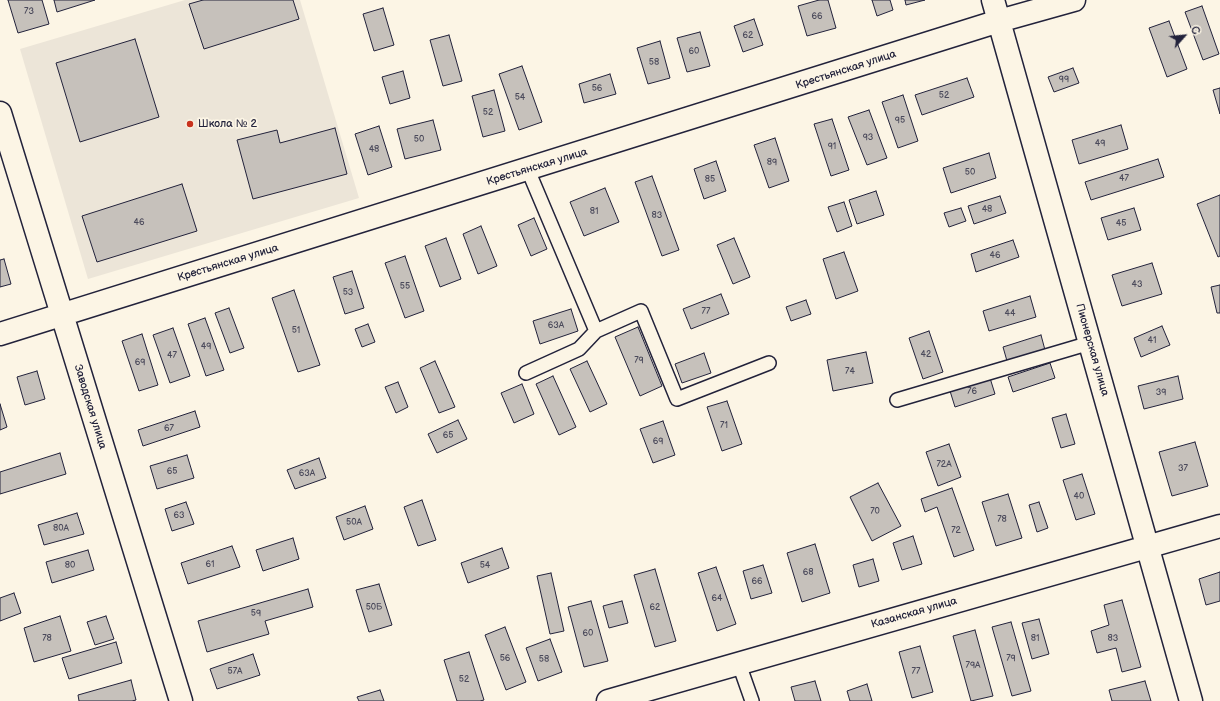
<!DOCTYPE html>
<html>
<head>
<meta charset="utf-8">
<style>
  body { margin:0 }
  #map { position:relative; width:1220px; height:701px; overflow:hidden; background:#fcf5e5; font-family:"Balsamiq Sans",sans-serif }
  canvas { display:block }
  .north { position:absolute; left:1164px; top:16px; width:40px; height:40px; -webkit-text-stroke:3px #fcf5e5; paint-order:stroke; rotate:63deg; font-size:11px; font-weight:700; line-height:16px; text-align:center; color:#22223b }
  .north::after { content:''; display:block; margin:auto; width:14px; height:18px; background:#22223b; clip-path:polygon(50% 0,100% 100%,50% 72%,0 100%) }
</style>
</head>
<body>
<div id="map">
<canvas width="1220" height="701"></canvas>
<div class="north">С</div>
</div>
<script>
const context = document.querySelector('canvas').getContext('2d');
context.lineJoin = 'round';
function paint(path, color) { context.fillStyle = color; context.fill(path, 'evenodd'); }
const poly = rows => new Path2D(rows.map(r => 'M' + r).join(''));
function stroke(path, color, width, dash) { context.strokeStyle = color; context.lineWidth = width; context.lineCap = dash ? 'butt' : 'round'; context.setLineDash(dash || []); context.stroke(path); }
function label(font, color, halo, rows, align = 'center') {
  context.font = font + ' "Balsamiq Sans",sans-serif'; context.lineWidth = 3.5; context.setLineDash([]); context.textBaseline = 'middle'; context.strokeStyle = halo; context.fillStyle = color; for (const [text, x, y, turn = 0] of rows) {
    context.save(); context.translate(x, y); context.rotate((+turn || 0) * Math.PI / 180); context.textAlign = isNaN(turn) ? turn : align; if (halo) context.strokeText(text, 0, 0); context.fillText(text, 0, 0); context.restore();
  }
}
const built = poly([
  [185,0,300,0,359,198,88,279,20,49]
]);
const building = poly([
  [8,0,42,0,49,24,18,33,8,0],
  [54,0,95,0,57,12,54,0],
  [203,0,293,0,299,19,204,49,189,4,203,0],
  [819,0,828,0,836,28,807,36,798,6,819,0],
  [872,0,890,0,893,10,877,16,872,0],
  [905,0,925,0,906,5,905,0],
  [1202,6,1219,54,1203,60,1185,12,1202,6],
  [383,8,394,45,374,51,363,14,383,8],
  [754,19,763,45,743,52,734,26,754,19],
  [1169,21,1187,69,1167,77,1149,28,1169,21],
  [700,32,710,66,687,72,677,38,700,32],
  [449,35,462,81,443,86,430,40,449,35],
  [135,39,159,117,80,142,56,63,135,39],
  [660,41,670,78,648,84,637,48,660,41],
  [522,66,542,122,519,130,499,74,522,66],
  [1073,68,1079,83,1054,92,1048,77,1073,68],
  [403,71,410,98,390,104,382,77,403,71],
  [610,74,616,94,584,103,579,84,610,74],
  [967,78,974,97,922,115,915,95,967,78],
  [1220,88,1220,114,1213,90,1220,88],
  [494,90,505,131,483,137,472,96,494,90],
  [903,95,918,141,898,148,882,102,903,95],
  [869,110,887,158,867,165,848,117,869,110],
  [832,119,849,170,831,176,814,124,832,119],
  [433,120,441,150,405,159,397,129,433,120],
  [1121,125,1128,149,1079,164,1072,140,1121,125],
  [379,126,392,167,368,175,355,134,379,126],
  [335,128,347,174,253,199,237,140,277,130,280,143,335,128],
  [775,138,789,181,769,188,754,145,775,138],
  [989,153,996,178,951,193,943,168,989,153],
  [1158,159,1164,177,1091,200,1085,182,1158,159],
  [716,161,726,191,704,199,694,169,716,161],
  [652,176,679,250,662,256,635,182,652,176],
  [182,184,197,231,97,262,82,216,182,184],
  [605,188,619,222,584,236,570,202,605,188],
  [876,191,884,215,857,224,849,200,876,191],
  [1220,195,1220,256,1218,257,1197,204,1220,195],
  [1000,196,1006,213,974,224,968,206,1000,196],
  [844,202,852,226,837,232,828,207,844,202],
  [961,208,966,221,949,227,944,213,961,208],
  [1134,208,1141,230,1108,240,1101,218,1134,208],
  [534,218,547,249,531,256,518,225,534,218],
  [481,226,497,266,478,274,463,234,481,226],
  [446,238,461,279,440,287,425,246,446,238],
  [734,238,750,277,733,284,717,245,734,238],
  [1013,240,1019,257,976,272,971,254,1013,240],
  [844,252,858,291,836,299,823,259,844,252],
  [405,256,424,311,405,318,385,263,405,256],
  [4,259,11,284,0,287,0,260,4,259],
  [1152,263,1162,294,1122,306,1112,275,1152,263],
  [352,271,364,308,345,314,333,277,352,271],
  [1220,285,1220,313,1217,313,1211,287,1220,285],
  [294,290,320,365,298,372,272,298,294,290],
  [721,294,729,314,691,329,683,309,721,294],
  [1030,296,1036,317,989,331,983,311,1030,296],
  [806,300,811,314,791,321,786,307,806,300],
  [229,308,244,348,230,353,215,313,229,308],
  [571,309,578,331,540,344,533,321,571,309],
  [205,318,224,370,206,376,188,324,205,318],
  [368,324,375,342,362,347,355,329,368,324],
  [1162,326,1170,345,1141,357,1134,338,1162,326],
  [638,327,662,386,640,396,615,337,638,327],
  [173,328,190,376,170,383,153,335,173,328],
  [929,331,943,372,923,379,909,338,929,331],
  [142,334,158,385,139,391,122,341,142,334],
  [1041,335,1045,350,1007,361,1003,347,1041,335],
  [866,352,873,383,833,391,827,360,866,352],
  [704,353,711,373,682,383,675,364,704,353],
  [435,361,455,407,439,413,420,368,435,361],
  [587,361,607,404,590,412,570,369,587,361],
  [1050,363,1055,378,1013,392,1008,377,1050,363],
  [37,371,45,399,25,405,17,377,37,371],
  [553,376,576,427,559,435,536,384,553,376],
  [1178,376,1183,399,1144,409,1138,386,1178,376],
  [990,378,995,394,955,407,950,391,990,378],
  [398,382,408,407,396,413,385,387,398,382],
  [522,384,534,414,514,423,501,393,522,384],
  [727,401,742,444,722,451,707,407,727,401],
  [0,404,7,427,0,430,0,404],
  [195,411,200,427,143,446,138,430,195,411],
  [1066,414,1075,444,1061,448,1052,418,1066,414],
  [458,420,467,439,437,453,428,434,458,420],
  [663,421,675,455,653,463,640,429,663,421],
  [1195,442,1208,486,1172,496,1159,452,1195,442],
  [949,444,961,477,938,486,926,452,949,444],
  [60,453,66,474,0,494,0,472,60,453],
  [187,455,194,478,157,489,150,466,187,455],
  [319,458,326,478,295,489,287,470,319,458],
  [1082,474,1095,514,1076,520,1063,480,1082,474],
  [878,483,901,526,872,541,850,497,878,483],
  [952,488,974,550,954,557,937,507,925,512,921,499,952,488],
  [1008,494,1022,538,996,546,982,502,1008,494],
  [422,500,436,540,418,546,404,507,422,500],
  [186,502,194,524,172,531,165,509,186,502],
  [1039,502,1048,528,1037,532,1029,505,1039,502],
  [365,506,373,529,344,540,336,517,365,506],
  [77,513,84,534,44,545,38,525,77,513],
  [913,536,922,564,902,570,893,543,913,536],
  [293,538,299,559,263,571,256,550,293,538],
  [815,544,830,593,802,602,787,553,815,544],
  [232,546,240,567,188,584,181,563,232,546],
  [502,548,509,568,468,583,461,563,502,548],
  [88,550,94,570,52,583,46,562,88,550],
  [873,559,879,581,859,587,853,565,873,559],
  [763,565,772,593,751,599,743,571,763,565],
  [716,567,736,624,717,631,698,573,716,567],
  [655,569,676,641,655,647,634,575,655,569],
  [1220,572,1220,601,1206,605,1199,579,1220,572],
  [551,573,564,631,550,634,537,576,551,573],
  [379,584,392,625,369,632,356,590,379,584],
  [308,589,313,607,265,621,269,634,207,652,198,621,308,589],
  [14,593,21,613,0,621,0,598,14,593],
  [1122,600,1141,667,1122,672,1116,648,1097,653,1091,631,1109,625,1104,605,1122,600],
  [591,601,608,661,584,667,568,607,591,601],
  [622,601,628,623,609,628,603,606,622,601],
  [60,616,71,651,34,662,24,628,60,616],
  [106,616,114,639,95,645,87,622,106,616],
  [1039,619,1049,654,1032,659,1022,623,1039,619],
  [1011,622,1031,691,1012,696,992,627,1011,622],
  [505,627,526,682,506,690,485,635,505,627],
  [975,630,993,696,971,701,953,636,975,630],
  [550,639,562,672,538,681,526,648,550,639],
  [116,642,122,663,69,679,62,658,116,642],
  [920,646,933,692,912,698,899,652,920,646],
  [469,652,484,700,480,701,457,701,444,660,469,652],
  [253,654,260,675,217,689,210,669,253,654],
  [131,680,136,700,132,701,79,701,78,695,131,680],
  [815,681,821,701,795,701,791,687,815,681],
  [1145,681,1151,701,1112,701,1109,690,1145,681],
  [867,684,872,701,850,701,847,691,867,684],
  [380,690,384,701,359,701,357,697,380,690]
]);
const service = poly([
  [528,170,596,331,641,311,677,399,769,363],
  [526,373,579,349,596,331],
  [897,400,1090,343],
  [739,664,752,701]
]);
const minor = poly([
  [993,0,1191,701],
  [0,113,181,701],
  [0,334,999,21,1074,0],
  [608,701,1220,526]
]);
const markers = [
  [190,124,4,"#c8321e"]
];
const numberNames = [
  ["73",29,12],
  ["66",817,17],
  ["62",748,36],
  ["60",694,52],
  ["58",654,63],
  ["99",1064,80],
  ["56",597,89],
  ["52",944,96],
  ["54",520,98],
  ["52",488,113],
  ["95",900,121],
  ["93",868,138],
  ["50",419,140],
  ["49",1100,144],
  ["91",832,147],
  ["48",374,150],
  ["89",772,163],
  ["50",970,173],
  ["47",1124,179],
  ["85",710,180],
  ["48",987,210],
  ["81",594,212],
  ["83",657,216],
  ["46",139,223],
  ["45",1121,224],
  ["46",995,256],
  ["43",1137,285],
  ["55",405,287],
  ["53",348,293],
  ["77",706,312],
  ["44",1010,314],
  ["63А",556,326],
  ["51",296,331],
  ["41",1152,341],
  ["49",206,347],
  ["42",926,355],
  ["47",172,356],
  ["79",639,361],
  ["69",140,363],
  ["74",850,372],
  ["76",972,392],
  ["39",1161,393],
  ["71",724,426],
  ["67",169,429],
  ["65",448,436],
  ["69",658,442],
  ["72А",944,465],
  ["37",1183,469],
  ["65",172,472],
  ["63А",307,474],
  ["40",1079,497],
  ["70",875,512],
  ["63",179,516],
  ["78",1002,520],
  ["50А",354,523],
  ["80А",61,529],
  ["72",956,531],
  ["61",210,565],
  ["80",70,566],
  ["54",485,566],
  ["68",808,573],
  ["66",757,582],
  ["64",717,599],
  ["50Б",374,608],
  ["62",655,608],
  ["59",256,614],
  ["60",588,634],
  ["78",47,639],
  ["81",1035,639],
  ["83",1113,639],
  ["56",505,659],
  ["79",1011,659],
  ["58",544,660],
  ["79А",973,666],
  ["57А",235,672],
  ["77",916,672],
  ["52",464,680]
];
const streetNames = [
  ["Крестьянская улица",846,70,-18],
  ["Крестьянская улица",537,167,-17],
  ["Крестьянская улица",228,263,-17],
  ["Пионерская улица",1092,350,74],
  ["Заводская улица",90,407,73],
  ["Казанская улица",914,613,-16]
];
const poiNames = [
  ["Школа № 2",198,124]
];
paint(built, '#ece5d8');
paint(building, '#c6c1bb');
stroke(building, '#22223b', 1);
stroke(service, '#22223b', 16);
stroke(minor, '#22223b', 25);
stroke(service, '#fcf5e5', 13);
stroke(minor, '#fcf5e5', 22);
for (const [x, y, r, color] of markers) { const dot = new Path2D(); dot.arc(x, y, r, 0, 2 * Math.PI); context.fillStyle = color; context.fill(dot); stroke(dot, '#fcf5e5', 1.5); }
label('9px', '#4b4a5b', null, numberNames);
label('11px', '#22223b', '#fcf5e5', streetNames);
label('11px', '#22223b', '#fcf5e5', poiNames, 'left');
</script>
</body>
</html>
